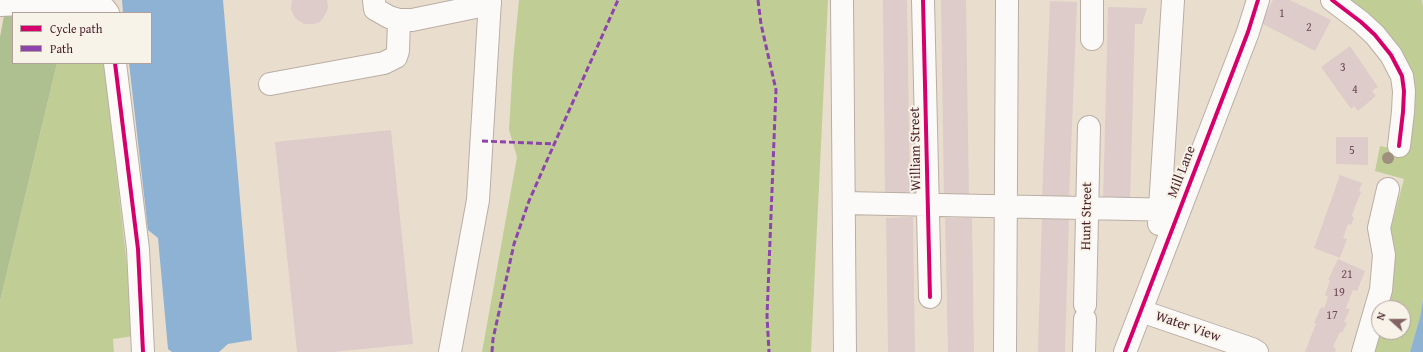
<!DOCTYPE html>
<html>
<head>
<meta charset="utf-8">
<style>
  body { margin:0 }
  #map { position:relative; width:1423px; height:352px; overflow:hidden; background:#e9dece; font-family:"Gentium Book Plus",serif }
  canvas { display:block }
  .legend { position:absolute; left:12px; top:12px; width:140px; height:52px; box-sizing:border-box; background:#f7f3e8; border:1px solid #b29e9c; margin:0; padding:5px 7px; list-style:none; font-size:12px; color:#4a1f2b }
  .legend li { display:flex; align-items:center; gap:8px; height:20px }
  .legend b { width:20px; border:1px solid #b29e9c }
  .north { position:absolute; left:1371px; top:300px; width:40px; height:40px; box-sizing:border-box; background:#f7f3e8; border:1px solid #b29e9c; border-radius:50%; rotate:291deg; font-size:11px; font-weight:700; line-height:16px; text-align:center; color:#4a1f2b }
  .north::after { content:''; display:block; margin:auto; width:14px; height:18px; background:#826264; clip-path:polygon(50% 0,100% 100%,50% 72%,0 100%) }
</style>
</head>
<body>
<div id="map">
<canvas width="1423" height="352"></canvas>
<ul class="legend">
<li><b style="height:5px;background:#d6006c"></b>Cycle path</li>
<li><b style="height:5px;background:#8e44ad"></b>Path</li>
</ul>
<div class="north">N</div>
</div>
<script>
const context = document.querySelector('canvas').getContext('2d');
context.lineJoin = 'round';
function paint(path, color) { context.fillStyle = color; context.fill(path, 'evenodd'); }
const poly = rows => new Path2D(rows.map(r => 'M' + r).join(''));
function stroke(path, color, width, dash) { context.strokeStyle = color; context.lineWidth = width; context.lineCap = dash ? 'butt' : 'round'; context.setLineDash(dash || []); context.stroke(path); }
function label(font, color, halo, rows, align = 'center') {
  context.font = font + ' "Gentium Book Plus",serif'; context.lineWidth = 4; context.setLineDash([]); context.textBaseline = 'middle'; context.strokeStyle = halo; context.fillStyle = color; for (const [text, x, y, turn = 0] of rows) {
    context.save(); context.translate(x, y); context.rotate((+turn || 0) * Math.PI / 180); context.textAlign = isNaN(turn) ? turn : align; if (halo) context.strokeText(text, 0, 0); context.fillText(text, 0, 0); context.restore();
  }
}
const green = poly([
  [519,0,828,0,811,352,482,352,517,157,509,130,513,61],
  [1351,0,1422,0,1423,7,1423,299,1420,317,1410,352,1368,352,1387,242,1404,179,1375,171,1380,146,1408,152,1410,144,1411,96,1404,61,1385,29,1364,14],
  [1379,308,1403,308,1403,332,1379,332],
  [57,63,104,63,135,336,113,339,114,352,0,352,0,301]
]);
const forest = poly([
  [7,0,13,13,13,63,57,63,0,301,0,37]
]);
const water = poly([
  [122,0,223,0,252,340,228,344,219,352,172,352,168,349,158,238,148,230,129,63,151,63,151,13,123,13],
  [1423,299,1423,352,1410,352,1420,317]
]);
const building = poly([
  [292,0,327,0,328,6,327,11,322,20,318,23,313,24,304,24,295,18,293,14,291,9],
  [883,0,907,0,910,197,885,198],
  [941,0,966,0,969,202,944,202],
  [1273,0,1290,0,1331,20,1315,51,1261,23],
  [1050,1,1077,2,1069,200,1042,199],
  [1108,7,1147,8,1142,24,1135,24,1130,204,1103,203],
  [1350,46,1378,87,1372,91,1376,96,1358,111,1354,106,1351,109,1321,67],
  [391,130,413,344,333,352,297,352,275,142],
  [1336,137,1368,137,1368,165,1336,164],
  [1340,175,1362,183,1359,191,1361,192,1352,215,1351,216,1354,217,1351,225,1348,224,1343,238,1347,239,1340,258,1314,248],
  [1042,214,1069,215,1065,352,1038,352],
  [913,217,915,352,888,352,886,218],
  [945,218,972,218,974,352,948,352],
  [1338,259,1365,271,1357,291,1353,290,1346,308,1350,309,1344,322,1347,323,1342,333,1340,332,1333,347,1336,349,1335,352,1305,352,1315,326,1317,324,1314,323,1321,307,1324,308,1328,297,1325,295,1330,280,1328,280]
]);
const minor = poly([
  [374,0,375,9,389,17,399,20,412,20,490,4],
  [842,0,845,352],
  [923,0,930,297],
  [1332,0,1361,22,1375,35,1391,55,1402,76,1404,91,1403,112,1399,146],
  [0,5,62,2,95,2,105,9,108,13],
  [1092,39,1092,0],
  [115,63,138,249,143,352],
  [270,84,384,63,396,57,398,51,399,20],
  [844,203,1179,210],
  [1159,224,1173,0],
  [1085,305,1089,127],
  [1141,311,1252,349,1257,352],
  [450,352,478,200,490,0],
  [1005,352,1007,0],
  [1084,352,1085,319],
  [1125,352,1248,32,1258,0],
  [1363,352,1381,290,1384,255,1379,228,1388,189]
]);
const quiet = poly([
  [758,0,761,24,776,90,767,316,769,352],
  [482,141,554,144],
  [492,352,493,339,514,244,529,201,618,0]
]);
const cycleway = poly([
  [923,0,930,297],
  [1332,0,1361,22,1375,35,1391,55,1402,76,1404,91,1403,112,1399,146],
  [115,63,138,249,143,352],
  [1125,352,1248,32,1258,0]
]);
const trees = [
  [1388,158]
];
const numberNames = [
  ["1",1282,14],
  ["2",1309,28],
  ["3",1343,68],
  ["4",1355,90],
  ["5",1352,151],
  ["21",1347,275],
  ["19",1339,293],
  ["17",1332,316]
];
const streetNames = [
  ["William Street",916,149,-91],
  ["Mill Lane",1182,172,-69],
  ["Hunt Street",1087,216,-89],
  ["Water View",1188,327,19]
];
paint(green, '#c0ce96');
paint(forest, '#aebf90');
paint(water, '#8eb2d4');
paint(building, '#ddccca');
stroke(minor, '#b9aea5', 24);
stroke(minor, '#fcfaf8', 22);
stroke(quiet, '#8e44ad', 3, [6, 3]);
stroke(cycleway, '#d6006c', 4);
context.fillStyle = '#9f8f7f';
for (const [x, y] of trees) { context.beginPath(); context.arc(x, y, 6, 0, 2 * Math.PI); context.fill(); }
label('12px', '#6f4a53', null, numberNames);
label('14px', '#4a1f2b', '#f7f3e8', streetNames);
</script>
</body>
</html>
